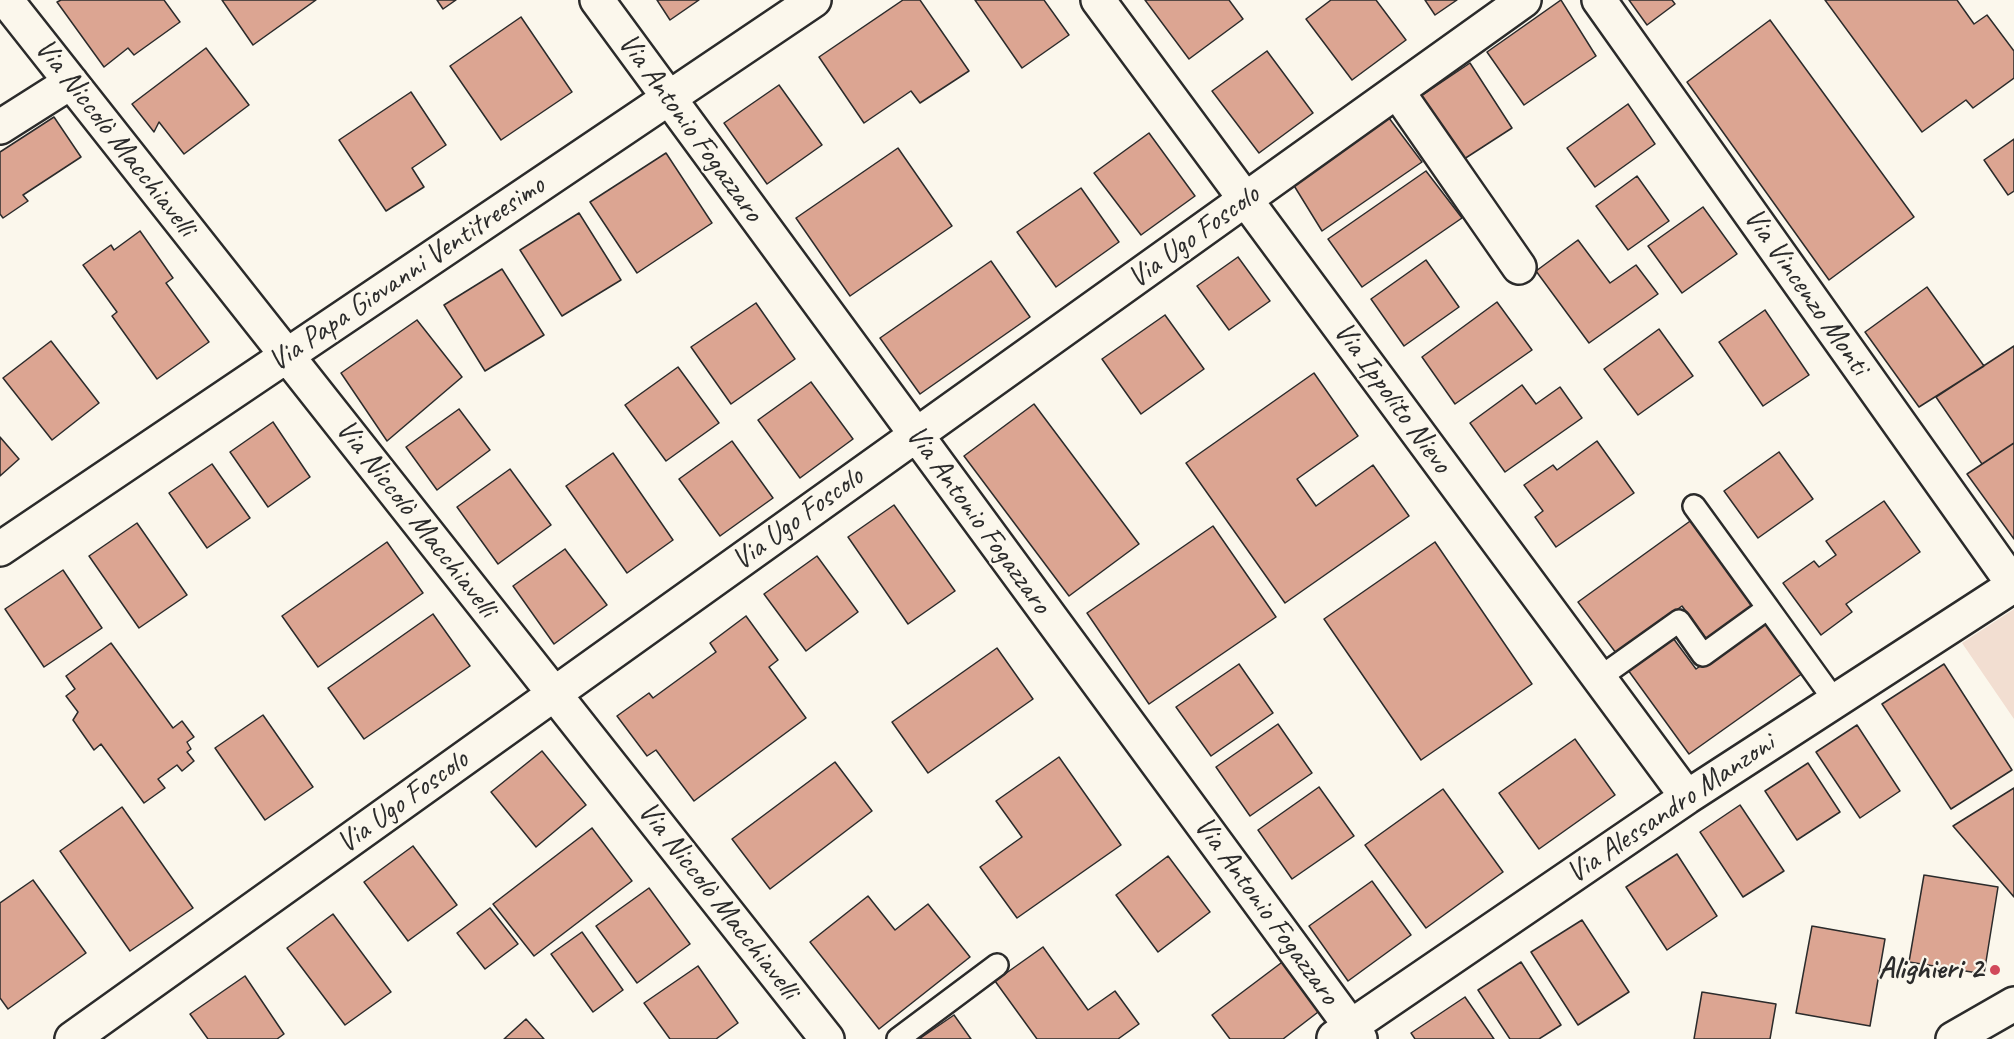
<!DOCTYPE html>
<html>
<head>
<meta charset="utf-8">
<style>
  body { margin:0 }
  canvas { display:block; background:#fbf7ec }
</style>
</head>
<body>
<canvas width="2014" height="1039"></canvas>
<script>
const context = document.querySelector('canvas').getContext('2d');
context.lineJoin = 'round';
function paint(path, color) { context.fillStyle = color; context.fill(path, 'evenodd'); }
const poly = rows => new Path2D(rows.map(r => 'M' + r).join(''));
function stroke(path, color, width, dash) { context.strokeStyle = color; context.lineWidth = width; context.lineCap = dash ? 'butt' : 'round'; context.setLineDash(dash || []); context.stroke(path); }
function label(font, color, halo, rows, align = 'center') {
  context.font = font + ' Caveat,sans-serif'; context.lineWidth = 4.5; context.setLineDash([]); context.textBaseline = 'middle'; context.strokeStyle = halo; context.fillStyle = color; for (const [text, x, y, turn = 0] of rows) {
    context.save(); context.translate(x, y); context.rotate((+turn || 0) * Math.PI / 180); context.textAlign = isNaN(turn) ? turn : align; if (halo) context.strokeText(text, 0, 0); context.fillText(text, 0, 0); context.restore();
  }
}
const built = poly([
  [2014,609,2014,719,1962,643]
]);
const building = poly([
  [61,0,164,0,180,22,134,55,128,48,104,67,57,2,61,0],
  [222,0,316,0,253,45,222,0],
  [437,0,456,0,443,9,437,0],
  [657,0,699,0,670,20,657,0],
  [903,0,920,0,969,71,920,103,911,91,864,123,819,57,903,0],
  [975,0,1044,0,1069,35,1022,68,975,0],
  [1145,0,1229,0,1243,19,1189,59,1145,0],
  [1331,0,1376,0,1406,40,1352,80,1306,19,1331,0],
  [1425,0,1457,0,1435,15,1425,0],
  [1561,0,1596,56,1524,105,1487,52,1561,0],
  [1629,0,1672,0,1675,4,1647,25,1629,0],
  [1825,0,1957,0,1974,24,1987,15,2014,51,2014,78,1973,108,1966,100,1922,132,1825,0],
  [521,17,572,92,501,140,450,66,521,17],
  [1770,20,1914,217,1829,280,1687,82,1770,20],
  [206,48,249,105,184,154,159,122,154,132,132,104,206,48],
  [1267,51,1313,113,1259,153,1212,91,1267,51],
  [1470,63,1512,128,1461,161,1418,98,1470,63],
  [779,85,822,145,767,184,724,123,779,85],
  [411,92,446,145,412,168,424,187,386,211,339,140,411,92],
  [1628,104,1655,144,1595,187,1567,148,1628,104],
  [54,117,81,157,23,195,28,201,3,218,0,214,0,152,54,117],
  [1389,118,1422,162,1322,231,1293,184,1389,118],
  [1149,133,1195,196,1141,235,1094,173,1149,133],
  [2014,139,2014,191,2008,195,1984,160,2014,139],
  [898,148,952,226,850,296,796,218,898,148],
  [666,153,712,223,637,273,590,202,666,153],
  [1426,171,1462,218,1362,287,1328,239,1426,171],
  [1637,176,1669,221,1628,250,1596,206,1637,176],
  [1081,188,1119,242,1056,287,1017,232,1081,188],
  [1703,207,1737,254,1682,293,1648,246,1703,207],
  [579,213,621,280,562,316,520,250,579,213],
  [140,231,173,278,166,283,209,342,157,379,112,316,117,312,83,265,111,245,114,250,140,231],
  [1578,240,1610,283,1636,265,1658,294,1589,343,1536,271,1578,240],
  [1238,257,1270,301,1229,330,1197,286,1238,257],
  [1426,260,1459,307,1404,346,1371,299,1426,260],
  [991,261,1030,317,920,394,880,338,991,261],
  [502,269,544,335,485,371,444,305,502,269],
  [1927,287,1984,366,1919,407,1865,332,1927,287],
  [1497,302,1532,350,1455,404,1422,357,1497,302],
  [756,303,795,359,731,404,691,347,756,303],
  [1765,310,1809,375,1763,406,1719,342,1765,310],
  [1165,315,1204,369,1141,414,1102,359,1165,315],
  [417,320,462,377,387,441,341,373,417,320],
  [1659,329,1693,376,1638,415,1604,369,1659,329],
  [51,341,99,403,52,440,3,378,51,341],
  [2014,346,2014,443,1982,464,1936,397,2014,346],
  [678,367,719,423,666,461,625,405,678,367],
  [1314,373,1358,436,1297,479,1316,506,1373,465,1409,516,1285,603,1186,463,1314,373],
  [811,382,853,439,800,478,758,420,811,382],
  [1522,385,1536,404,1560,387,1582,418,1505,472,1470,423,1522,385],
  [1034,404,1139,544,1069,596,964,456,1034,404],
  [459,409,490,450,437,490,406,447,459,409],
  [273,422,310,477,268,507,230,452,273,422],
  [0,437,19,459,0,476,0,437],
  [732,441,773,498,720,536,679,479,732,441],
  [1597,441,1634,493,1556,547,1535,517,1543,511,1524,485,1553,465,1557,470,1597,441],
  [2014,443,2014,539,1967,474,2014,443],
  [1779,452,1813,499,1758,538,1724,491,1779,452],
  [613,453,673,540,627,573,566,486,613,453],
  [212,464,250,518,207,548,169,493,212,464],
  [510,469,551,525,498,564,457,507,510,469],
  [1884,501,1920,552,1846,604,1852,612,1821,635,1783,583,1814,561,1819,567,1836,555,1826,541,1884,501],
  [894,505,955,591,908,624,848,537,894,505],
  [1693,519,1755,605,1707,640,1682,606,1616,653,1578,602,1693,519],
  [137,523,187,595,139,628,89,556,137,523],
  [1213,526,1276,617,1149,704,1087,613,1213,526],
  [387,542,423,593,318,667,282,616,387,542],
  [1435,542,1532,684,1421,760,1324,619,1435,542],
  [565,549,607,605,554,644,513,586,565,549],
  [817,556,858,612,806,651,764,594,817,556],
  [63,570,102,628,44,667,5,609,63,570],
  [433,614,470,666,364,739,328,688,433,614],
  [746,616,778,660,769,667,806,718,694,801,656,750,647,756,617,716,649,693,653,698,716,652,710,643,746,616],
  [1766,620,1803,673,1689,754,1628,670,1673,638,1696,669,1766,620],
  [111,643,173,728,182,721,194,737,187,742,191,749,187,752,194,761,182,771,177,765,158,779,165,788,144,803,101,744,94,750,73,720,78,712,66,696,75,689,66,676,111,643],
  [997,648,1033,699,928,773,892,722,997,648],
  [1239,664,1273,713,1211,756,1176,707,1239,664],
  [1944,664,2012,770,1951,809,1882,704,1944,664],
  [263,715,313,787,265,820,215,748,263,715],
  [1278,724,1312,773,1250,816,1216,767,1278,724],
  [1857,725,1900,791,1860,818,1816,752,1857,725],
  [1575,739,1615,795,1539,849,1499,793,1575,739],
  [542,751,586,805,536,847,491,792,542,751],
  [1059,757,1121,845,1017,918,980,867,1022,837,996,801,1059,757],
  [835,762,872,811,770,889,732,839,835,762],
  [1808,763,1840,812,1797,840,1765,791,1808,763],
  [1319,787,1354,836,1292,879,1258,830,1319,787],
  [2014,788,2014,897,1953,826,2014,788],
  [1443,789,1503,872,1426,928,1365,845,1443,789],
  [1740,805,1784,871,1743,897,1700,832,1740,805],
  [122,807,193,908,130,951,60,851,122,807],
  [592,828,632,881,534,956,493,904,592,828],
  [413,846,457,905,408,941,364,882,413,846],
  [1677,854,1717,916,1667,950,1626,887,1677,854],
  [1168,856,1210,912,1158,952,1116,895,1168,856],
  [1924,875,1998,887,1984,974,1909,962,1924,875],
  [33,880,86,953,8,1009,0,998,0,903,33,880],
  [1372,881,1411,935,1348,981,1309,926,1372,881],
  [649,888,690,944,637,983,596,926,649,888],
  [868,896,895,930,928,904,970,957,879,1029,810,942,868,896],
  [490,908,518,944,485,969,457,933,490,908],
  [333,914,391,992,345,1025,287,948,333,914],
  [1582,920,1629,992,1578,1025,1531,952,1582,920],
  [1812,926,1885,939,1870,1026,1796,1013,1812,926],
  [582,932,623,990,593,1012,551,954,582,932],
  [1043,947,1088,1010,1115,991,1139,1024,1118,1039,1037,1039,995,981,1043,947],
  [1285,960,1322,1009,1283,1039,1230,1039,1212,1015,1285,960],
  [1521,962,1561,1025,1539,1039,1510,1039,1478,990,1521,962],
  [698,966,738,1023,716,1039,670,1039,644,1003,698,966],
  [245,976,284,1034,277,1039,208,1039,190,1014,245,976],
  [1702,992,1776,1004,1770,1039,1694,1039,1702,992],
  [1465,997,1494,1039,1415,1039,1411,1033,1465,997],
  [954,1015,971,1039,919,1039,954,1015],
  [526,1019,544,1039,504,1039,526,1019]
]);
const service = poly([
  [1694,506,1768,608],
  [1599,678,1679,621,1703,655,1768,608,1835,701],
  [898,1039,997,965]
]);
const minor = poly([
  [6,0,827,1039],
  [597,0,1360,1039],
  [1098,0,1687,797],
  [1599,0,2014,585],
  [1397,91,1519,267],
  [0,127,71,82],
  [0,549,814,0],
  [1334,1038,1687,797,2014,585],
  [72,1039,1524,0]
]);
const secondary = poly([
  [1953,1039,2014,1004]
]);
const markers = [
  [1995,970,6,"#d1495b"]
];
const streetNames = [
  ["Via Antonio Fogazzaro",690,128,54],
  ["Via Niccolò Macchiavelli",115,138,52],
  ["Via Ugo Foscolo",1194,237,-36],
  ["Via Papa Giovanni Ventitreesimo",407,274,-34],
  ["Via Vincenzo Monti",1806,292,55],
  ["Via Ippolito Nievo",1392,398,54],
  ["Via Niccolò Macchiavelli",416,519,52],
  ["Via Ugo Foscolo",798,519,-36],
  ["Via Antonio Fogazzaro",978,520,54],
  ["Via Ugo Foscolo",403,802,-36],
  ["Via Alessandro Manzoni",1671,809,-34],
  ["Via Niccolò Macchiavelli",718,901,52],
  ["Via Antonio Fogazzaro",1266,911,54]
];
const poiNames = [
  ["Alighieri 2",1983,970]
];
paint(built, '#f2ded1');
paint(building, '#dca592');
stroke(building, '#2b2b2b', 1.5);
stroke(service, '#2b2b2b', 26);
stroke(minor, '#2b2b2b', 38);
stroke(secondary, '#2b2b2b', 38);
stroke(service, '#fbf7ec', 21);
stroke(minor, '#fbf7ec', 33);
stroke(secondary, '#fbf7ec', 33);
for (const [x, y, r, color] of markers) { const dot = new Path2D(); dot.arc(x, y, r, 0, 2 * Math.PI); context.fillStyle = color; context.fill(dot); stroke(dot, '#fbf7ec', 2); }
label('30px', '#2b2b2b', '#fbf7ec', streetNames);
label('bold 30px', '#2b2b2b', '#fbf7ec', poiNames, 'right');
</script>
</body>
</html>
